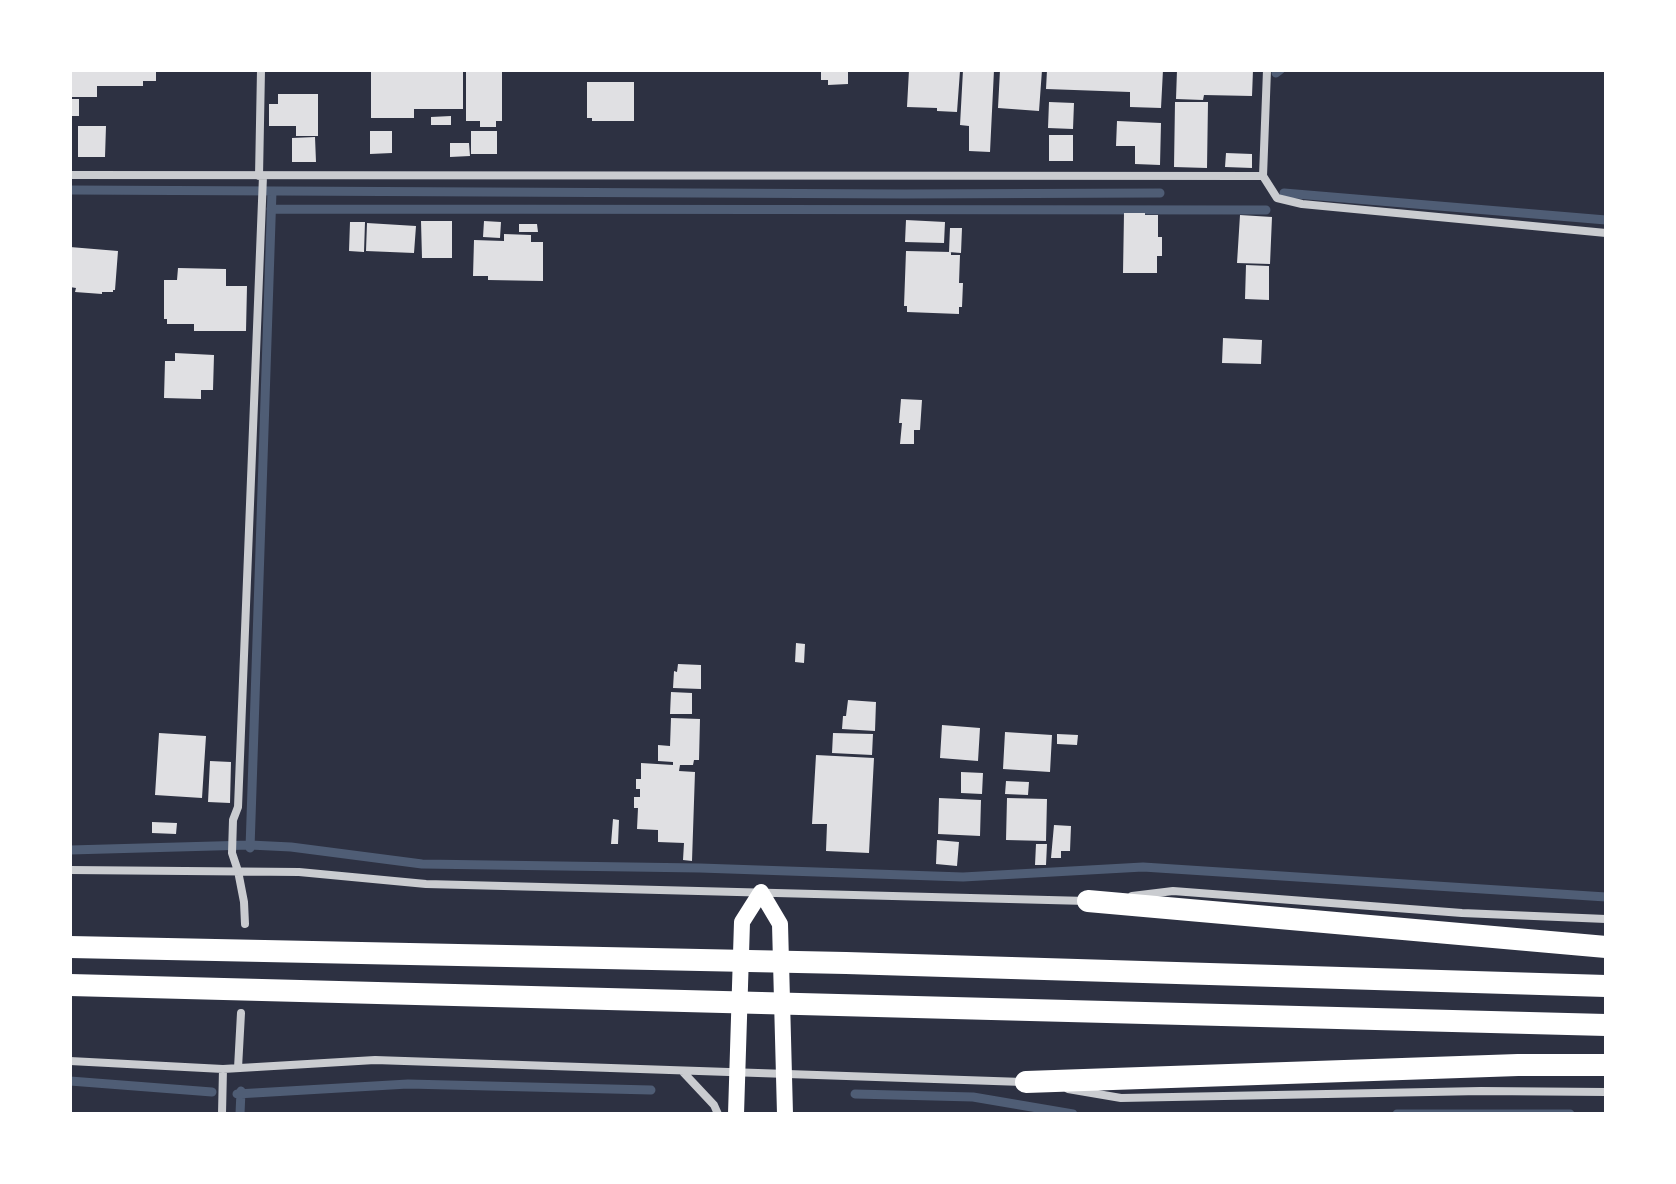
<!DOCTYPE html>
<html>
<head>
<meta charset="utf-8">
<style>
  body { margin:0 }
  #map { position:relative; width:1676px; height:1184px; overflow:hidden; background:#2d3142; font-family:Jost,sans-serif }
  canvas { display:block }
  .frame { position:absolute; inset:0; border:72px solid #fff; pointer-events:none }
</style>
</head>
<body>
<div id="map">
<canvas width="1676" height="1184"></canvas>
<div class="frame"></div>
</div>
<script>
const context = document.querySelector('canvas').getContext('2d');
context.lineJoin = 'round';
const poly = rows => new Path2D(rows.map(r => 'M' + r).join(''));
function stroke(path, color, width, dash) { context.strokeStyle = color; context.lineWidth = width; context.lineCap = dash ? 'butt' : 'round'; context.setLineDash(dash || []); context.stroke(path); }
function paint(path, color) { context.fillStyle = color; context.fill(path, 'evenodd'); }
const stream = poly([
  [1276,73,1280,70],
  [70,190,904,194,1160,193],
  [1284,193,1606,220],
  [271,209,1266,210],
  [250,848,272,191],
  [70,850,250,845,291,847,422,864,700,868,963,877,1143,867,1606,897],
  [70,1081,212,1092],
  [237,1094,408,1084,651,1090],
  [855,1094,973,1097,1073,1114],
  [240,1114,241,1091],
  [1397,1114,1570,1114]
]);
const building = poly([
  [70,70,156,70,156,81,143,81,143,86,97,86,97,97,70,97],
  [371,70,463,70,463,109,414,109,414,118,371,118],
  [821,70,848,70,848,84,828,85,828,80,821,80],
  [909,70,960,71,957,112,937,111,937,108,907,107],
  [963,70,994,70,990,152,969,151,969,126,960,125],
  [1000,70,1042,70,1039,111,998,108],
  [1047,70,1163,70,1161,108,1130,107,1130,92,1046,89],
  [1177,70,1253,70,1252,96,1204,95,1203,100,1176,99],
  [466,72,502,72,502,121,496,121,496,127,480,127,480,121,466,121],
  [587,82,634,82,634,121,592,121,592,118,587,118],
  [278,94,318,94,318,136,296,136,296,126,269,126,269,104,278,104],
  [70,99,79,99,79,116,71,116],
  [1049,102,1074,103,1073,129,1048,128],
  [1175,102,1208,102,1207,168,1174,167],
  [451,116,451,125,431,125,431,117],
  [1117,121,1161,123,1160,165,1135,164,1135,146,1116,146],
  [78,126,106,126,105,157,78,157],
  [370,131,392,131,392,153,370,154],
  [471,131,497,131,497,154,471,154],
  [1049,135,1073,135,1073,161,1049,161],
  [315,137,316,162,292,162,292,138],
  [450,143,469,143,470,156,450,157],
  [1226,153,1252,154,1252,168,1225,167],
  [1124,213,1145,213,1145,215,1158,215,1158,237,1162,237,1162,256,1157,256,1157,273,1123,273],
  [1240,215,1272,217,1270,264,1237,263],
  [906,220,945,222,944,243,905,242],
  [421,221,452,221,452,258,422,258],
  [484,221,501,222,500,238,483,237],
  [350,222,365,222,364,252,349,251],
  [367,223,416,226,414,253,366,251],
  [519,224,537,224,538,232,519,232],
  [950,228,962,228,961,253,949,252],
  [504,234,531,235,531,242,543,242,543,281,488,280,488,276,473,276,474,240,504,241],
  [70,247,118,251,115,290,113,290,113,292,102,292,102,294,75,292,76,288,70,287],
  [906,251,951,252,951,255,960,255,959,283,963,283,962,307,959,307,959,314,907,312,907,306,904,306],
  [1246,265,1269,266,1269,300,1245,299],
  [178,268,226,269,226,286,247,286,246,331,194,331,194,324,167,324,167,319,164,319,164,280,177,280],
  [1223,338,1262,340,1261,364,1222,363],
  [175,353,214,355,213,390,201,390,201,399,164,398,165,361,175,361],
  [901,399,922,400,920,430,914,430,914,444,900,444,902,423,899,423],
  [796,643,805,644,804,663,795,662],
  [678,664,701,665,701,689,673,688,674,671,677,672],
  [671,692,692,693,692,714,670,714],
  [848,700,876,702,875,731,842,729,843,716,846,716],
  [671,718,700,719,699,760,694,760,693,765,680,765,679,771,695,772,692,861,683,860,684,843,658,842,658,830,637,829,638,808,634,808,634,797,640,797,640,789,636,789,636,779,641,779,641,763,673,765,673,762,658,761,658,745,670,746],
  [942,725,980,728,978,761,940,758],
  [1005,732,1052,735,1050,772,1003,769],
  [159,733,206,736,202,798,155,795],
  [833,733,873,734,872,755,832,753],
  [1057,734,1078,735,1077,745,1057,744],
  [816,755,874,758,869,853,826,851,827,824,812,824],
  [210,761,231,762,230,803,208,802],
  [961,772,983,773,982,794,961,793],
  [1006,781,1029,782,1028,795,1005,794],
  [939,798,981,800,980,836,938,834],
  [1007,798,1047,799,1046,841,1006,840],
  [613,819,619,820,618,844,611,844],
  [152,822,177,823,176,834,152,833],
  [1054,825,1071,826,1070,851,1061,851,1061,858,1051,858],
  [937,840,959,842,957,866,936,864],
  [1036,844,1047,844,1046,865,1035,865]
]);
const minor = poly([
  [70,175,1263,176,1277,198,1302,204,1606,233],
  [259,176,261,70],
  [1263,176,1267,70],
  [70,870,299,872,426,884,1087,901],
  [1132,896,1173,891,1462,913,1606,919],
  [245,924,244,902,238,871,232,853,233,820,238,807,263,176],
  [70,1061,223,1069,375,1060,1023,1082],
  [238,1068,241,1013],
  [683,1072,714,1105,718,1114],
  [1068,1089,1121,1098,1481,1091,1606,1092],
  [222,1114,223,1069]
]);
const secondary = poly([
  [736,1114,742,922,761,892,780,924,785,1114]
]);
const trunk = poly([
  [1088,901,1606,947],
  [70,947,846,963,1606,986],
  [70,985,1606,1025],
  [1026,1082,1518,1065,1606,1065]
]);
stroke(stream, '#4f5d75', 9);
paint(building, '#e0e0e3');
stroke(minor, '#caccd0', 8);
stroke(secondary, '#fff', 16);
stroke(trunk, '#fff', 22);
</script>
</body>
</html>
